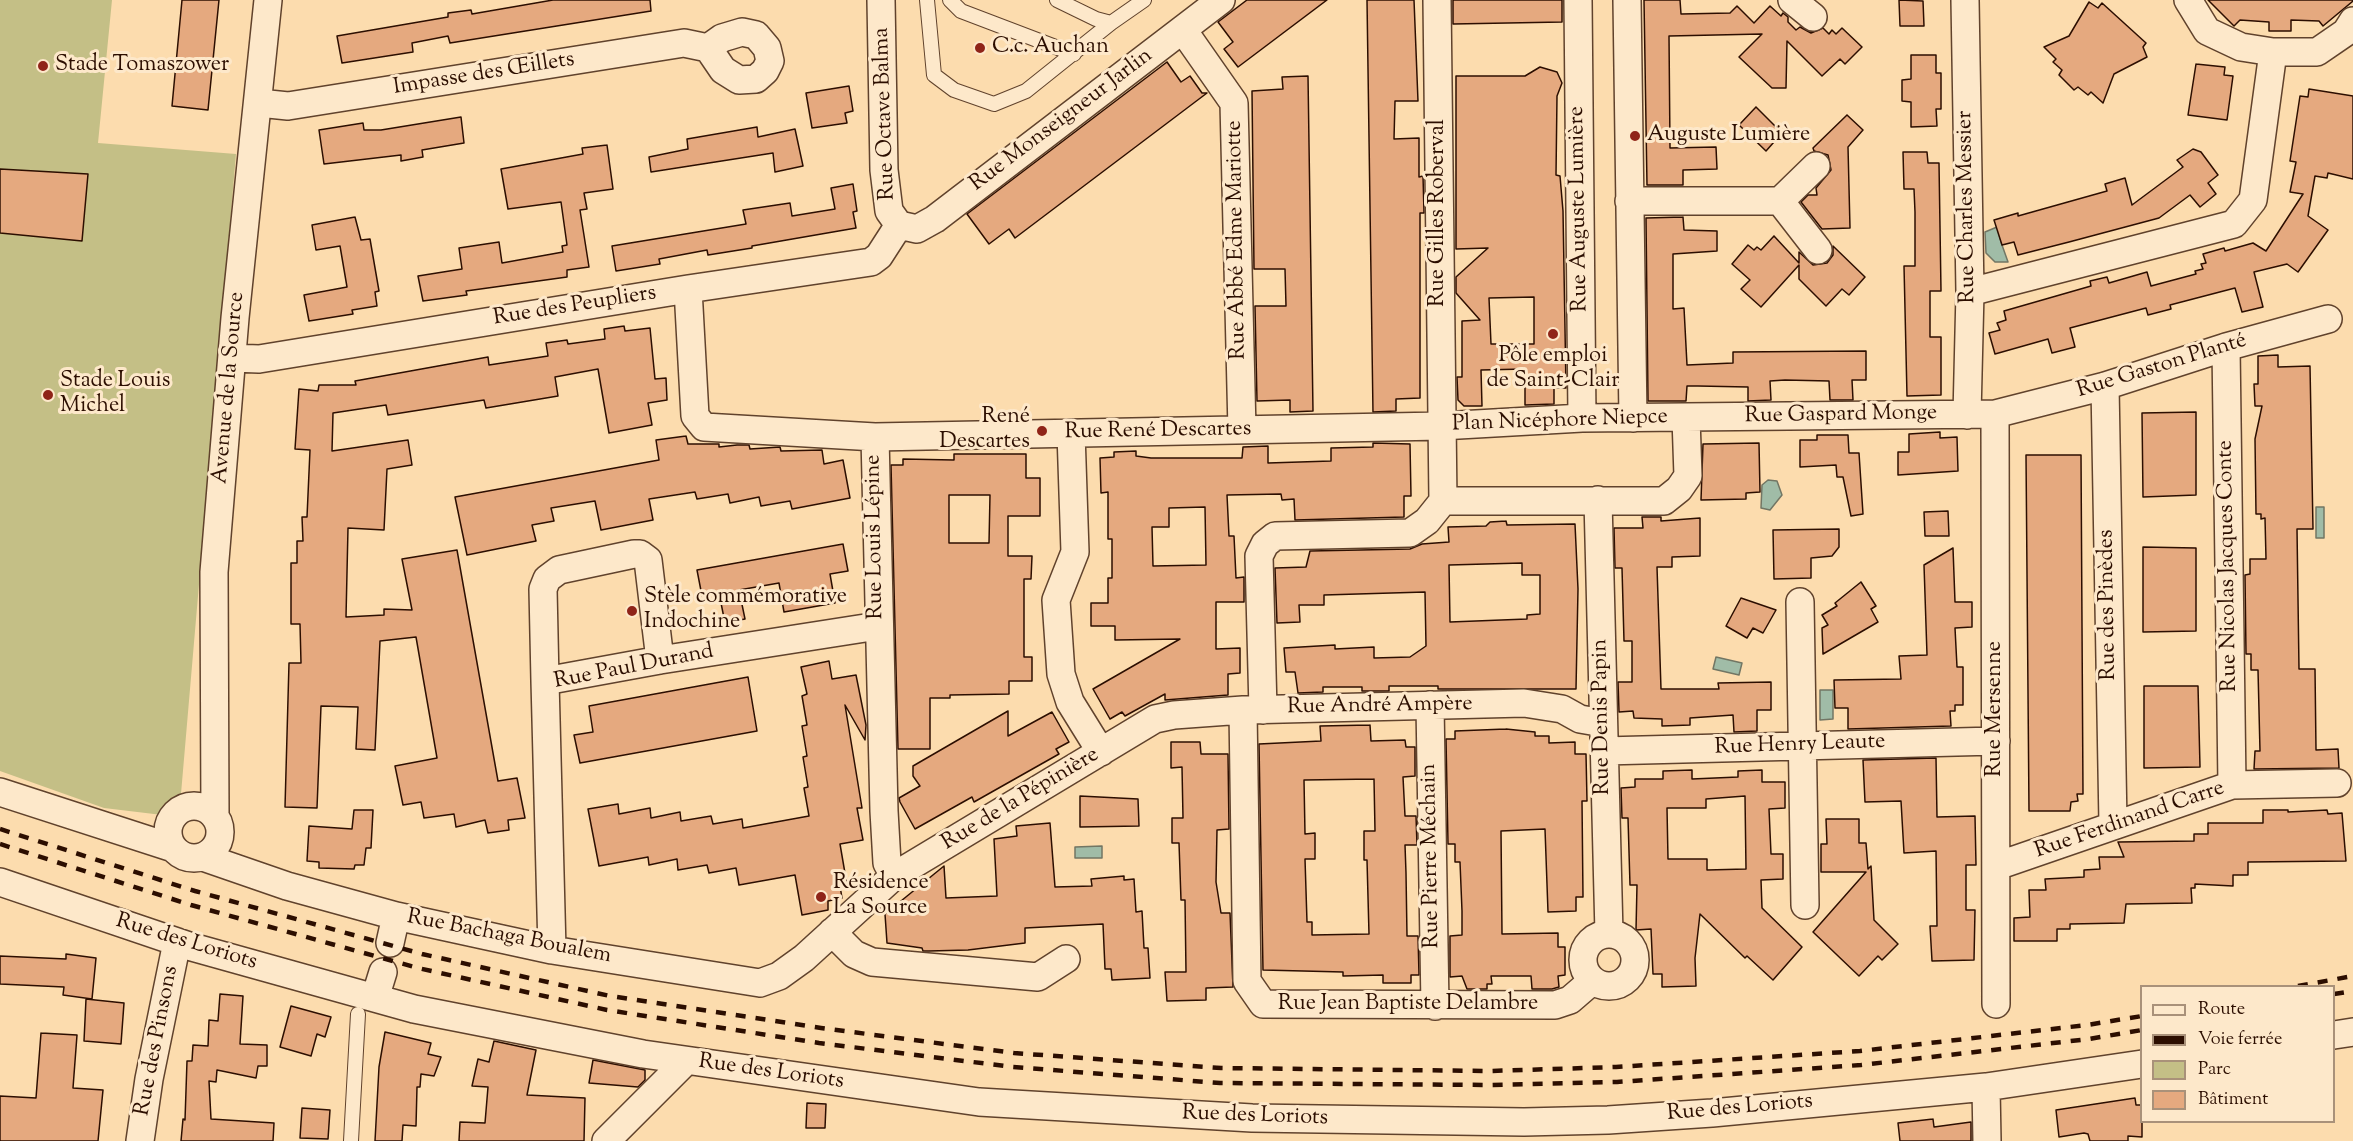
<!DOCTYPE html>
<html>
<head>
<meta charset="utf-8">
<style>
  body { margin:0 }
  #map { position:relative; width:2353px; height:1141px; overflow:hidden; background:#fcdcae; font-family:"Sorts Mill Goudy",serif }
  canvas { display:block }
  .legend { position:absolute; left:2140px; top:985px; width:195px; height:138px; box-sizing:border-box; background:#fde8ca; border:2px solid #a99179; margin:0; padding:8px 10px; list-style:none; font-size:18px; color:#2c0e00 }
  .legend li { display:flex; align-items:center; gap:12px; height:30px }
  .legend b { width:30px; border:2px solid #a99179 }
</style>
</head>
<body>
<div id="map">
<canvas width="2353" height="1141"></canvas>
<ul class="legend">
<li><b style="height:8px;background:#fde8ca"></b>Route</li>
<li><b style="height:8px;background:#2c0e00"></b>Voie ferrée</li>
<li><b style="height:16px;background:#c4bf86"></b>Parc</li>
<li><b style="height:16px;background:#e5a97f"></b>Bâtiment</li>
</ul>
</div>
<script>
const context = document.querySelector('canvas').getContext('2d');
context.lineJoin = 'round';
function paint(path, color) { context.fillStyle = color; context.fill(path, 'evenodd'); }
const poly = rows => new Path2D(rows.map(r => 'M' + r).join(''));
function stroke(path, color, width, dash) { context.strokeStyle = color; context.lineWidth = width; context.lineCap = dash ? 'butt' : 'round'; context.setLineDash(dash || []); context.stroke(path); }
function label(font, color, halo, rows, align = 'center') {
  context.font = font + ' "Sorts Mill Goudy",serif'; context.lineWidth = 6; context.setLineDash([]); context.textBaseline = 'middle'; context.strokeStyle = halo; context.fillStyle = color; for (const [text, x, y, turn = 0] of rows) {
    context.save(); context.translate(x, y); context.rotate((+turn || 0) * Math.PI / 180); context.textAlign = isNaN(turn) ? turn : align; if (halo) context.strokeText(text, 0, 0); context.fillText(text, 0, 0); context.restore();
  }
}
const green = poly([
  [0,0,112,0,98,143,236,154,179,817,104,808,0,771]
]);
const water = poly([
  [1997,227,2002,245,2008,262,1995,262,1986,253,1985,232,1997,227],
  [1768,480,1777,481,1782,495,1770,510,1761,508,1762,485,1768,480],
  [2316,507,2324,507,2324,538,2316,538,2316,507],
  [1716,657,1742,663,1739,675,1713,669,1716,657],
  [1820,690,1833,690,1833,719,1820,720,1820,690],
  [1102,846,1102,858,1075,858,1075,847,1102,846]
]);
const building = poly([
  [182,0,219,0,208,110,172,106,182,0],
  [553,0,650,0,651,11,450,43,448,36,412,43,413,52,342,63,337,36,448,17,448,13,471,10,472,14,553,0],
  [1247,0,1327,0,1238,67,1224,49,1233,42,1218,22,1247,0],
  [1367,0,1414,0,1418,101,1395,101,1394,139,1419,138,1419,177,1423,176,1424,213,1420,213,1420,398,1396,399,1396,411,1373,412,1367,0],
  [1453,0,1562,0,1562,22,1453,24,1453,0],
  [1644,0,1680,0,1681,14,1730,13,1737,6,1754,23,1770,6,1781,16,1783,13,1788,17,1788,22,1796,30,1800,27,1811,33,1823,28,1829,34,1832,30,1836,34,1842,28,1862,47,1845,64,1840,59,1822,76,1787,41,1786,88,1772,88,1739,57,1762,34,1669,36,1670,148,1716,147,1717,169,1683,170,1683,185,1647,185,1644,0],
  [1899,0,1923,1,1924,26,1900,26,1899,0],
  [2208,0,2353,0,2353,1,2323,26,2319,21,2291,20,2291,31,2269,31,2269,22,2240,20,2234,26,2208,0],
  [2089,2,2098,8,2102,3,2146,43,2143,47,2147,57,2114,74,2103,103,2091,92,2088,95,2078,87,2074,90,2059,75,2062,70,2053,62,2056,59,2044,47,2069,36,2089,2],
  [1911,55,1936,55,1936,73,1941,73,1941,109,1936,109,1937,126,1911,127,1911,102,1902,101,1902,80,1911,79,1911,55],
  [1167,62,1181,82,1190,76,1202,93,1207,93,1015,238,1009,229,989,244,967,214,1167,62],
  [2196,64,2225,67,2224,75,2233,76,2227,120,2188,115,2196,64],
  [1540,67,1557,72,1562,83,1557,96,1556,175,1560,176,1563,211,1566,388,1554,388,1554,404,1525,405,1525,369,1481,370,1482,406,1464,406,1458,400,1457,377,1462,377,1462,321,1480,320,1456,293,1456,277,1488,248,1456,249,1456,76,1525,76,1540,67],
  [1534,297,1534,344,1491,344,1489,298,1534,297],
  [1308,76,1313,411,1290,412,1290,400,1257,401,1255,306,1286,306,1285,269,1254,269,1252,91,1283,89,1282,77,1308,76],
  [849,86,853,111,845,113,847,123,812,128,806,93,849,86],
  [2309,89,2353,96,2353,179,2328,173,2327,178,2315,176,2308,216,2328,230,2298,272,2287,264,2254,272,2263,307,2242,312,2235,288,2170,305,2171,309,2148,315,2146,308,2070,328,2075,347,2052,353,2048,339,1995,354,1989,333,2000,330,1997,323,2006,320,2004,311,2091,286,2090,281,2107,277,2109,283,2147,272,2151,286,2196,274,2195,271,2203,269,2201,264,2206,263,2203,254,2224,248,2225,251,2253,243,2266,251,2303,194,2290,192,2296,162,2290,161,2300,96,2308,97,2309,89],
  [1756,107,1782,133,1766,151,1739,125,1756,107],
  [1847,115,1863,130,1848,147,1850,228,1822,229,1801,202,1808,195,1817,195,1816,188,1831,170,1828,155,1814,151,1813,148,1847,115],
  [461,117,464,143,422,150,423,157,401,161,401,155,324,164,319,130,363,123,364,130,381,130,461,117],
  [757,127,758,137,795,129,803,166,775,172,773,153,651,172,649,157,688,149,687,139,757,127],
  [607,145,613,189,584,193,587,209,580,210,589,267,567,270,567,277,466,291,467,295,423,301,418,276,462,269,459,248,499,242,502,263,563,252,562,246,567,245,561,202,508,209,501,169,583,154,582,148,607,145],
  [2193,149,2201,152,2218,175,2208,183,2216,194,2200,207,2190,195,2159,218,2069,242,2018,255,2014,242,2002,245,1994,220,2018,213,2018,216,2107,191,2105,184,2125,178,2132,205,2183,167,2177,160,2193,149],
  [1903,152,1927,152,1928,163,1939,163,1941,291,1930,291,1930,337,1941,337,1941,395,1907,396,1904,266,1915,266,1915,212,1914,189,1904,189,1903,152],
  [0,169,88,174,82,241,0,233,0,169],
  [853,184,857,211,853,212,856,228,752,246,752,248,708,255,707,250,659,259,660,264,616,271,612,246,746,224,743,210,790,203,792,216,835,209,831,188,853,184],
  [355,217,361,240,370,239,379,291,375,292,377,306,352,310,353,314,309,321,304,295,347,287,340,246,316,250,312,225,355,217],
  [1683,217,1684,230,1717,231,1717,251,1673,254,1673,309,1684,308,1687,365,1733,363,1733,352,1866,351,1866,380,1852,380,1853,400,1830,400,1829,381,1785,380,1770,381,1771,400,1748,401,1748,387,1698,386,1687,386,1686,401,1648,401,1646,218,1683,217],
  [1774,236,1799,263,1799,252,1813,265,1827,263,1833,255,1833,246,1865,277,1849,295,1842,289,1826,306,1799,279,1799,265,1761,307,1741,289,1750,280,1732,264,1748,245,1754,250,1757,247,1761,250,1774,236],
  [624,326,625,331,650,328,655,379,666,378,667,400,648,403,652,425,609,433,598,369,555,377,558,396,486,408,484,400,388,415,386,405,333,413,332,451,408,440,412,465,387,469,384,530,348,528,346,617,384,615,384,609,412,610,402,559,457,550,498,781,517,778,525,818,508,820,509,830,488,833,485,820,456,827,454,814,424,818,421,802,403,805,395,766,437,758,416,637,380,641,375,750,356,749,358,707,321,706,317,808,285,807,289,663,301,663,300,624,291,624,291,563,297,563,297,541,303,541,302,517,307,517,310,450,295,449,299,389,318,391,319,385,356,385,355,381,488,357,489,365,548,356,546,343,567,340,568,344,605,339,604,329,624,326],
  [2278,355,2278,367,2310,366,2313,529,2297,529,2299,669,2315,669,2316,750,2338,749,2339,768,2254,769,2255,751,2260,751,2258,670,2251,670,2251,654,2246,654,2245,575,2250,574,2250,559,2266,559,2265,518,2261,519,2261,514,2256,514,2255,439,2262,406,2255,406,2254,384,2258,384,2258,356,2278,355],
  [2196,412,2196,495,2143,497,2142,413,2196,412],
  [1940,432,1940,438,1957,437,1958,471,1898,475,1898,452,1909,452,1909,434,1940,432],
  [1817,435,1848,435,1849,453,1859,453,1863,514,1851,516,1843,477,1837,477,1836,465,1800,467,1800,440,1817,440,1817,435],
  [686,436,688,444,719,444,719,447,737,445,749,445,750,449,780,447,781,451,822,450,824,464,843,460,850,498,792,509,790,501,761,506,759,497,730,503,728,494,697,499,695,492,649,499,653,520,601,530,595,501,551,508,554,521,532,525,536,541,467,555,455,497,659,460,656,440,686,436],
  [1373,443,1410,444,1411,496,1404,496,1404,517,1295,520,1294,499,1282,500,1281,494,1227,495,1229,536,1234,536,1236,578,1244,577,1244,602,1216,602,1216,649,1240,648,1240,673,1228,674,1228,695,1165,700,1165,694,1125,716,1122,712,1110,719,1093,689,1180,639,1115,640,1115,626,1091,626,1091,603,1108,603,1108,578,1112,578,1112,539,1108,539,1108,492,1101,493,1100,458,1114,457,1114,452,1136,451,1136,456,1151,458,1242,458,1243,447,1268,446,1268,463,1331,461,1331,448,1373,447,1373,443],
  [1205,507,1206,565,1153,566,1152,527,1169,527,1169,508,1205,507],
  [1759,443,1760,492,1746,493,1746,499,1701,500,1703,444,1759,443],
  [954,454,1026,454,1026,478,1040,478,1040,516,1008,516,1008,556,1032,556,1031,579,1024,579,1024,657,1032,657,1032,681,1009,681,1009,694,950,695,950,698,930,698,930,749,898,749,891,465,903,465,903,459,954,460,954,454],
  [949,495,990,495,989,543,949,543,949,495],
  [2026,455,2081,455,2083,794,2077,794,2078,801,2071,802,2070,811,2029,811,2026,455],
  [1948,511,1949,536,1925,536,1924,512,1948,511],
  [1642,517,1661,517,1661,521,1700,518,1700,556,1672,557,1672,567,1657,567,1661,689,1719,689,1718,683,1771,682,1771,710,1757,710,1757,731,1734,732,1733,715,1690,718,1690,725,1662,726,1662,719,1634,718,1633,711,1619,712,1618,682,1632,682,1632,641,1624,641,1622,568,1615,568,1614,528,1643,528,1642,517],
  [1506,521,1507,525,1575,524,1578,589,1576,689,1438,689,1438,686,1389,686,1389,691,1362,691,1362,687,1323,687,1323,692,1298,693,1295,672,1286,672,1284,648,1335,645,1335,649,1374,647,1374,658,1410,657,1426,646,1425,592,1324,595,1324,605,1299,605,1300,622,1277,623,1275,568,1306,567,1310,551,1410,549,1422,544,1449,542,1448,527,1486,526,1490,522,1506,521],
  [1522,563,1522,575,1540,575,1540,614,1527,615,1527,619,1450,622,1449,565,1522,563],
  [1839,529,1839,547,1832,556,1811,558,1811,578,1774,579,1773,530,1839,529],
  [843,544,848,571,830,574,835,603,784,612,779,583,739,590,745,619,725,623,719,593,702,596,697,570,843,544],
  [2143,547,2196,548,2196,631,2143,632,2143,547],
  [1953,548,1955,602,1972,602,1972,627,1955,628,1957,667,1963,667,1963,705,1955,705,1955,711,1950,711,1951,726,1848,729,1848,708,1835,708,1834,680,1901,679,1899,656,1927,655,1924,565,1953,548],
  [1861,582,1876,606,1871,609,1878,622,1823,654,1822,628,1828,625,1822,615,1837,606,1835,603,1861,582],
  [1741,598,1776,610,1763,633,1753,628,1747,638,1726,626,1741,598],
  [829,661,832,679,856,675,866,725,865,740,845,705,862,808,857,808,863,840,840,844,847,885,840,886,842,898,828,901,828,910,802,915,795,875,739,885,736,868,709,873,707,865,678,870,677,859,649,865,648,857,599,866,588,809,618,804,619,814,650,808,651,818,680,812,681,821,711,816,713,824,742,819,743,828,809,816,804,788,808,787,803,757,807,756,802,726,807,725,802,696,807,694,801,667,829,661],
  [748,677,757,731,580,763,574,735,593,732,589,706,748,677],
  [2144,686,2198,686,2200,767,2144,768,2144,686],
  [1008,711,1008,736,1052,712,1069,742,1056,749,1059,754,974,802,972,797,915,829,900,802,899,798,920,786,913,776,913,766,1008,711],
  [1370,725,1371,741,1405,740,1406,747,1415,747,1415,776,1403,777,1405,816,1416,816,1417,845,1405,845,1406,873,1407,936,1418,936,1419,975,1411,975,1411,983,1383,983,1383,975,1343,976,1343,972,1263,970,1259,744,1321,741,1320,726,1370,725],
  [1374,779,1375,831,1364,831,1364,860,1367,860,1369,934,1312,935,1312,922,1307,922,1305,859,1315,859,1315,833,1305,834,1304,780,1374,779],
  [1506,729,1535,732,1535,736,1549,736,1549,743,1575,742,1575,754,1586,754,1587,801,1582,801,1583,897,1576,897,1576,911,1548,912,1545,829,1501,831,1502,934,1558,933,1558,947,1565,947,1565,975,1558,976,1559,987,1552,989,1532,989,1531,976,1491,976,1492,984,1487,984,1487,989,1467,989,1462,976,1450,977,1450,936,1462,935,1462,911,1460,862,1455,862,1455,844,1448,844,1446,739,1455,739,1455,731,1506,729],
  [1171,742,1200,742,1201,754,1228,754,1229,829,1217,830,1216,882,1221,913,1230,913,1233,987,1206,988,1206,1000,1167,1001,1165,972,1186,972,1185,900,1181,900,1179,843,1172,843,1172,818,1183,818,1182,767,1171,768,1171,742],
  [1936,758,1937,817,1975,816,1976,865,1966,865,1966,910,1975,910,1974,960,1932,961,1930,926,1937,926,1936,851,1904,853,1901,801,1865,802,1863,760,1936,758],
  [1692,770,1692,779,1738,777,1738,771,1762,770,1762,782,1785,782,1785,808,1769,809,1771,854,1783,854,1783,879,1761,880,1762,908,1802,947,1773,980,1747,956,1745,958,1700,914,1695,958,1696,986,1662,987,1662,974,1653,974,1651,929,1636,930,1637,885,1630,885,1628,818,1622,818,1621,788,1635,787,1635,779,1663,779,1663,771,1692,770],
  [1745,796,1746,869,1707,870,1707,859,1668,859,1667,808,1706,808,1706,799,1745,796],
  [1080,796,1138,799,1139,826,1080,827,1080,796],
  [354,810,373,810,371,848,366,848,364,865,355,865,354,869,319,868,319,862,307,861,309,826,352,829,354,810],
  [2263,810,2288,810,2288,812,2327,810,2328,814,2342,813,2346,861,2248,862,2248,875,2233,875,2233,886,2195,884,2195,888,2191,888,2192,903,2126,904,2124,923,2070,924,2070,929,2057,929,2057,941,2014,941,2014,918,2030,917,2029,890,2046,890,2045,879,2084,877,2084,870,2100,869,2099,857,2124,857,2118,842,2194,841,2194,834,2208,834,2208,823,2263,823,2263,810],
  [1826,819,1859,819,1859,843,1866,843,1868,869,1871,866,1874,920,1898,944,1882,960,1878,956,1859,976,1813,932,1866,872,1821,872,1821,844,1827,844,1826,819],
  [1050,823,1055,887,1092,886,1091,879,1124,876,1124,880,1134,879,1136,912,1142,911,1144,948,1148,948,1150,978,1112,980,1111,969,1105,969,1103,924,1025,928,1025,943,968,950,929,951,923,951,922,948,887,943,885,914,944,866,946,898,997,896,994,839,1017,836,1016,826,1050,823],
  [66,954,96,958,92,999,63,995,64,987,0,984,0,956,66,959,66,954],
  [220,994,243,996,240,1044,267,1045,267,1066,258,1066,256,1078,217,1070,216,1082,209,1081,211,1119,274,1123,273,1141,181,1141,183,1119,185,1120,187,1061,192,1061,193,1045,208,1046,209,1020,218,1021,220,994],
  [86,999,124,1003,121,1044,84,1041,86,999],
  [291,1006,331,1017,325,1037,317,1034,311,1056,280,1047,291,1006],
  [385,1032,431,1043,428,1054,441,1057,434,1076,421,1074,420,1087,417,1087,416,1126,403,1125,402,1141,375,1141,379,1067,385,1032],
  [41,1033,77,1035,73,1088,103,1090,98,1141,0,1141,0,1096,36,1098,41,1033],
  [494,1041,536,1050,527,1095,585,1098,584,1141,459,1141,460,1122,485,1123,488,1087,472,1086,478,1059,489,1062,494,1041],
  [593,1060,645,1070,645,1080,638,1087,589,1083,593,1060],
  [2135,1098,2136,1105,2142,1105,2142,1137,2128,1136,2128,1141,2090,1141,2088,1134,2084,1133,2059,1137,2056,1110,2135,1098],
  [807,1103,826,1104,825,1128,806,1128,807,1103],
  [302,1108,330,1110,328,1139,300,1138,302,1108],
  [1933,1119,1934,1127,1971,1122,1971,1141,1900,1141,1898,1123,1933,1119]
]);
const service = poly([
  [927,0,934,75,954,90,994,104,1026,91,1111,23],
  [950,0,961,11,1074,54],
  [1057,0,1096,19,1111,23,1144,0],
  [351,1141,358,1014]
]);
const minor = poly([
  [881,0,884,170,889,211,899,225],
  [1437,0,1443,501,1664,501,1679,489,1688,476,1686,418],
  [1578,0,1582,418],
  [1627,0,1633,418],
  [1792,0,1813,17],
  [1965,0,1970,292,1967,415],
  [2188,0,2207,31,2241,47,2273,52,2317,52,2346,32,2353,21],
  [1183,30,1234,103,1242,430],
  [259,103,288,106,684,43,708,48,723,70,739,80,756,79,765,71,770,61,767,48,756,35,742,32,722,38,708,48],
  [1816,166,1780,201,1818,250],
  [1629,201,1780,201],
  [899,225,917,229,935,219,1221,0],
  [688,289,695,416,704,427,875,437,1441,426,1582,418,1995,414,2105,386,2226,347,2328,319],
  [1970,292,2234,224,2253,200,2273,52],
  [2226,347,2232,785],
  [232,358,259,359,688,289,871,262,879,256,899,225],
  [2105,386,2113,824],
  [1995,414,1996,1004],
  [1071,433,1075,552,1056,600,1061,674,1070,702,1101,752],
  [875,437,884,811,887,863,894,876],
  [1598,500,1609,934],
  [1800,602,1805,905],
  [545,681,543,589,547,579,559,570,634,554,640,554,648,560,660,660],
  [1430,705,1435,1006],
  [1243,710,1247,981,1263,1004,1555,1005,1570,1000,1592,981],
  [1263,710,1259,556,1265,544,1275,536,1410,533,1427,521,1443,501],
  [1604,751,1996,741],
  [0,792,173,848],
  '168 832a26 26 0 1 1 52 0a26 26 0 1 1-52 0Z',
  [215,816,214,572,235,318,268,0],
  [203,857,287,886,396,916,552,950,760,983,779,976,804,958,894,876,1155,719,1174,715,1243,710,1524,703,1562,709,1580,719,1603,723],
  [1997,866,2232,785,2337,783],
  [0,882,192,947,414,1009,643,1054,979,1102,1252,1118,1524,1122,1608,1120,1712,1113,1986,1087,2142,1064],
  [832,932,854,954,872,962,1038,977,1066,959],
  '1583 960a26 26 0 1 1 52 0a26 26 0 1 1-52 0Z',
  [390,943,396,916],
  [552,950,545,681,660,660,878,626],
  [375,998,383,972],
  [2334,1035,2353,1032],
  [1986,1087,1987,1141],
  [140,1141,149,1079,177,942],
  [606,1141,686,1061]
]);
const rail = poly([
  [0,829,195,891,422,954,610,996,821,1028,1014,1053,1221,1068,1490,1071,1616,1067,1860,1051,2087,1025,2142,1016],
  [0,844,191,905,418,968,607,1010,819,1043,1013,1067,1220,1083,1490,1085,1617,1082,1861,1065,2089,1039,2142,1030],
  [2298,986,2353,976],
  [2334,994,2353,991]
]);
const markers = [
  [980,48,6,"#8f2418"],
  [43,66,6,"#8f2418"],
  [1635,136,6,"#8f2418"],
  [1553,334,6,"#8f2418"],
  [48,395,6,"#8f2418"],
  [1042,431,6,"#8f2418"],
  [632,611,6,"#8f2418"],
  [821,897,6,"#8f2418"]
];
const poiNames = [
  ["C.c. Auchan",992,48],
  ["Stade Tomaszower",55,66],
  ["Auguste Lumière",1647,136],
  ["Pôle emploi",1553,357,"center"],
  ["de Saint-Clair",1553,382,"center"],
  ["Stade Louis",60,382],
  ["Michel",60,407],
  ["René",1030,418,"right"],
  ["Descartes",1030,443,"right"],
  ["Stèle commémorative",644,598],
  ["Indochine",644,623],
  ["Résidence",833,884],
  ["La Source",833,909]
];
const streetNames = [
  ["Impasse des Œillets",484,75,-9],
  ["Rue Octave Balma",886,114,-92],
  ["Rue Monseigneur Jarlin",1062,121,-37],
  ["Rue Charles Messier",1968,207,-91],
  ["Rue Auguste Lumière",1580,209,-91],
  ["Rue Gilles Roberval",1439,213,-90],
  ["Rue Abbé Edme Mariotte",1238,240,-91],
  ["Rue des Peupliers",575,307,-9],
  ["Rue Gaston Planté",2162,367,-17],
  ["Avenue de la Source",230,388,-85],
  ["Rue Gaspard Monge",1841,416,-1],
  ["Plan Nicéphore Niepce",1560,422,-2],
  ["Rue René Descartes",1158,432,-1],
  ["Rue Louis Lépine",876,537,-91],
  ["Rue Nicolas Jacques Conte",2229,566,-91],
  ["Rue des Pinèdes",2109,605,-91],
  ["Rue Paul Durand",634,668,-11],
  ["Rue André Ampère",1380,707,-1],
  ["Rue Mersenne",1996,709,-90],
  ["Rue Denis Papin",1603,717,-91],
  ["Rue Henry Leaute",1800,746,-2],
  ["Rue de la Pépinière",1021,800,-31],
  ["Rue Ferdinand Carre",2130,821,-19],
  ["Rue Pierre Méchain",1432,856,-91],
  ["Rue Bachaga Boualem",509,938,11],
  ["Rue des Loriots",186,943,17],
  ["Rue Jean Baptiste Delambre",1408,1005],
  ["Rue des Pinsons",158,1041,-79],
  ["Rue des Loriots",771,1073,8],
  ["Rue des Loriots",1740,1109,-5],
  ["Rue des Loriots",1255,1117,2]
];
paint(green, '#c4bf86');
paint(water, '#a0bca7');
stroke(water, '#727664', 1.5);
paint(building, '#e5a97f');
stroke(building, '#2c0e00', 1.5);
stroke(service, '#60422c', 16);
stroke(minor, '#60422c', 30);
stroke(service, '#fde8ca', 14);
stroke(minor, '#fde8ca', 27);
stroke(rail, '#2c0e00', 4.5, [10, 10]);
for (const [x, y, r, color] of markers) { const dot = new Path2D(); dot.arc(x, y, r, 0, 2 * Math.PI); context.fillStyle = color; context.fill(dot); stroke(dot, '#fde8ca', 2); }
label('22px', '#2c0e00', '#fde8ca', poiNames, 'left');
label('22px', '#2c0e00', '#fde8ca', streetNames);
</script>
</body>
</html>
